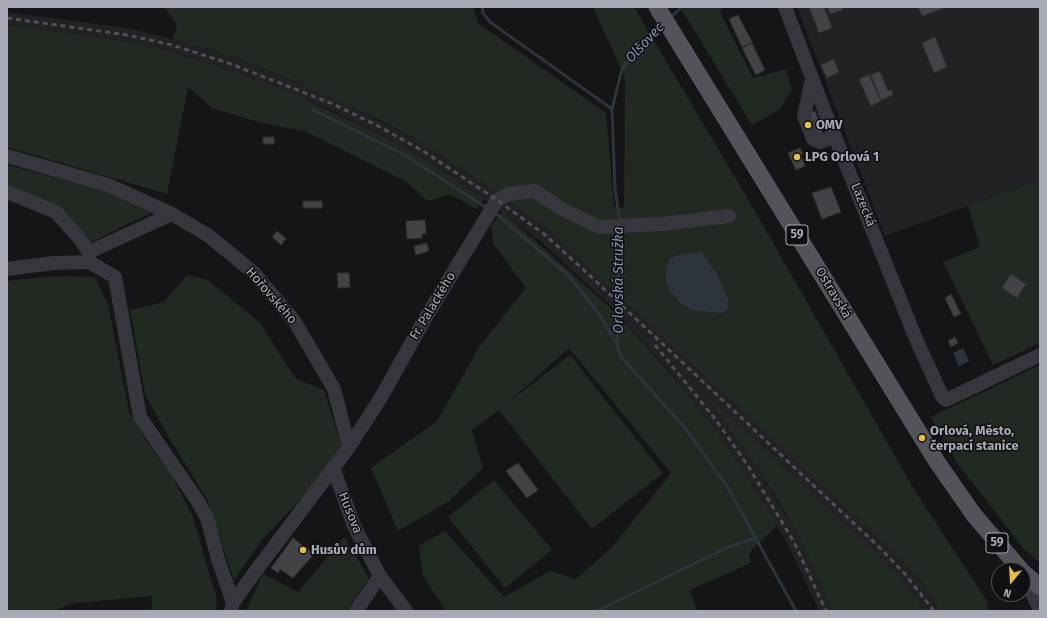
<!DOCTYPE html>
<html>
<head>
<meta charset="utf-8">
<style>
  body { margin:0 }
  #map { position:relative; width:1047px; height:618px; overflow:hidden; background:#151517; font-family:"Fira Sans",sans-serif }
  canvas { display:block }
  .frame { position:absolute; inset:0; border:8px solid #a8abb6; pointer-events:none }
  .north { position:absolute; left:991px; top:562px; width:40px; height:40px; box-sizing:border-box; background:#101012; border:1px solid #4d4e54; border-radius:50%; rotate:198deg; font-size:11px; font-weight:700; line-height:16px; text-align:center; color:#a8abb6 }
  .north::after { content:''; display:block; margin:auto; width:14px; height:18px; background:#e5c03f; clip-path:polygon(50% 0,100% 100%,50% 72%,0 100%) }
</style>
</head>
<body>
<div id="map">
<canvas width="1047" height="618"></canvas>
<div class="frame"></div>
<div class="north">N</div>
</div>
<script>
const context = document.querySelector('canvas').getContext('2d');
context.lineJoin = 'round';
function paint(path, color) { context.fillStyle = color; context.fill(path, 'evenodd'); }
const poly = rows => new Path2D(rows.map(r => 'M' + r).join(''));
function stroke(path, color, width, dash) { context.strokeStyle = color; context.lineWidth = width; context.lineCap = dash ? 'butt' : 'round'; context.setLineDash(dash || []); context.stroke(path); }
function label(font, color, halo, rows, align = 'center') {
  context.font = font + ' "Fira Sans",sans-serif'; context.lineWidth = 3; context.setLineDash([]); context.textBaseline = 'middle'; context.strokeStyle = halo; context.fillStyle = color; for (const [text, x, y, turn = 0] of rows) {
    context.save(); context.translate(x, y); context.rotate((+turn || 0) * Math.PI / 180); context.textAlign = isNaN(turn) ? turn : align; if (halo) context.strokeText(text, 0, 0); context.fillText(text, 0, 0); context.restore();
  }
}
const built = poly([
  [797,7,1040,7,1040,180,885,236],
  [7,12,128,28,173,39,234,57,336,98,427,145,501,195,548,229,590,267,883,541,911,569,942,611,925,611,900,578,873,550,706,396,754,463,800,539,833,611,819,611,788,545,743,470,711,424,676,379,613,308,539,240,484,199,420,157,375,132,330,110,229,70,170,52,125,41,7,25]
]);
const green = poly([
  [164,7,473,7,478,23,606,113,614,207,624,208,625,78,593,7,634,7,749,201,915,491,987,601,988,611,942,611,911,569,882,541,548,229,467,172,426,145,381,120,295,81,234,57,173,39,177,24],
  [680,7,722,7,720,12,753,78,786,69,792,90,779,110,752,125],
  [7,25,125,41,170,52,229,70,290,93,375,132,420,157,484,199,476,209,450,194,428,201,405,181,304,131,262,123,212,108,188,87,167,194,7,147],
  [7,165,103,190,151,213,89,243,7,186],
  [1040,180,1040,343,993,365,943,262,980,247,968,206],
  [503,212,618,315,675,379,711,424,743,470,777,526,753,548,749,556,751,563,690,590,697,611,446,611,423,576,419,546,445,531,504,597,550,571,576,579,613,546,671,473,569,348,506,404,570,355,663,473,592,529,499,410,472,430,483,468,449,501,398,531,371,468,437,421,480,346,526,288,493,243,491,225],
  [187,275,208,280,260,323,296,379,324,390,341,446,310,489,261,541,234,580,207,499,169,438,145,394,130,310,164,302],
  [53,276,95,277,108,304,129,412,147,442,171,474,192,515,217,600,216,611,151,611,153,596,75,603,52,611,7,611,7,281],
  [1040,365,1040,563,1024,549,957,463,931,417],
  [704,393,873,550,900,578,925,611,833,611,800,539,776,497,754,463],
  [494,480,552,550,505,588,448,517],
  [344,537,369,578,347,611,246,611,263,574,298,592]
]);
const water = poly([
  [701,252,717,274,728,300,728,308,721,313,692,310,680,303,670,291,666,280,666,270,669,259,677,255],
  [963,348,969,361,959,366,953,353]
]);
const stream = poly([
  [482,7,483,13,490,22,612,109,615,189,620,223],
  [670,18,682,7],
  [612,109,622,69,652,33,661,25],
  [313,110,403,154,487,208],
  [494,212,569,276,599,314,618,346],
  [621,230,617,304,618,348,621,357,686,429,728,488,796,611],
  [597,611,728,547,756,538]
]);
const building = poly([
  [809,7,824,7,832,28,819,33,809,7],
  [827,7,842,7,843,10,830,14,827,7],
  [918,7,948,7,922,16,918,7],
  [738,15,752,42,742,47,729,19,738,15],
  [935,37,947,67,934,73,922,43,935,37],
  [752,43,765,70,756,75,742,48,752,43],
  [834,59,839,72,827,78,821,65,834,59],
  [880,71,888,91,892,90,893,95,881,100,871,75,880,71],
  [869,75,881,101,871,106,859,79,869,75],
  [815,111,823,133,817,135,808,114,815,111],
  [263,137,274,137,274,144,263,144,263,137],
  [800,148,803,154,801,155,805,166,796,170,788,153,800,148],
  [831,187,841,212,822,219,812,193,831,187],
  [303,201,322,201,322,208,303,208,303,201],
  [425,220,426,234,422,234,422,238,407,239,406,221,425,220],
  [277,231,286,239,281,245,272,237,277,231],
  [427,243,429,251,416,255,414,246,427,243],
  [337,273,349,273,350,287,338,288,337,273],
  [1011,274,1026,284,1017,298,1002,288,1011,274],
  [951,294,961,314,954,317,945,298,951,294],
  [955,337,958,343,951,347,948,341,955,337],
  [518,463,538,490,527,498,506,471,518,463],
  [293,538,314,554,293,578,280,569,278,573,271,568,293,538]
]);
const minor = poly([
  [785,7,825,112,916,339,942,396,946,400,1040,355],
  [812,79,804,116,813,139,820,142,835,136],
  [7,156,108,185,172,214],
  [7,192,56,212,79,238,89,252],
  [89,262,89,252,172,214,209,236,254,273,295,322,334,389,349,447],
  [7,269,54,263,89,262,115,277,140,417,197,500,207,518,218,559,233,603],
  [334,470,354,526,380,576,406,611],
  [1023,574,1040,610],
  [231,611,233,603,249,580,349,447,380,399,426,317,497,200,509,194,535,191,560,208,599,227,662,224,729,216],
  [356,611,380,576]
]);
const major = poly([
  [657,7,937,462,974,515,1021,570],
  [1023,572,1040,587]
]);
const rail = poly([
  [7,18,127,35,172,45,231,64,333,104,378,126,423,151,497,200,544,234,586,272,878,546,905,574,934,611],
  [655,345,716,420,748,466,794,542,826,611]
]);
const markers = [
  [808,125,4,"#e5c03f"],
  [797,157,4,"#e5c03f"],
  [922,438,4,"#e5c03f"],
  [303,550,4,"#e5c03f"]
];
const shields = [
  [797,235,22],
  [997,543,22]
];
const shieldNames = [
  ["59",797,235],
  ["59",997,543]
];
const poiNames = [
  ["OMV",816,125],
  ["LPG Orlová 1",805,157],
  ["Orlová, Město,",930,431],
  ["čerpací stanice",930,446],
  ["Husův dům",311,550]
];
const streetNames = [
  ["Lazecká",863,205,68],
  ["Ostravská",833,293,59],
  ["Hořovského",271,296,49],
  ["Fr. Palackého",433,306,-59],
  ["Husova",350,513,68]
];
const waterNames = [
  ["Olšovec",645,43,-47],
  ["Orlovská Stružka",619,280,-90]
];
paint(built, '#222124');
paint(green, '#222923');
paint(water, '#2e343c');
stroke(stream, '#2e343c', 3);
paint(building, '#424247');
stroke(building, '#302f33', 1);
stroke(minor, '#36373c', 14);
stroke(major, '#53535a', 17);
stroke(rail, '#505056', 3, [5, 4]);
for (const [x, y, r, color] of markers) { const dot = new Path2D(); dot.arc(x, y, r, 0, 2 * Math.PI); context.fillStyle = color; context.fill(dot); stroke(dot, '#101012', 1.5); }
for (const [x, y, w] of shields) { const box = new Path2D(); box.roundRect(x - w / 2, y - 10, w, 20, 3); context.fillStyle = '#101012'; context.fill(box); stroke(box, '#a8abb6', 1); }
label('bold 12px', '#a8abb6', null, shieldNames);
label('bold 13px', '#a8abb6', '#101012', poiNames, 'left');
label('13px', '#a8abb6', '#101012', streetNames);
label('italic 14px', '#8194af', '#101012', waterNames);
</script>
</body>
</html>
